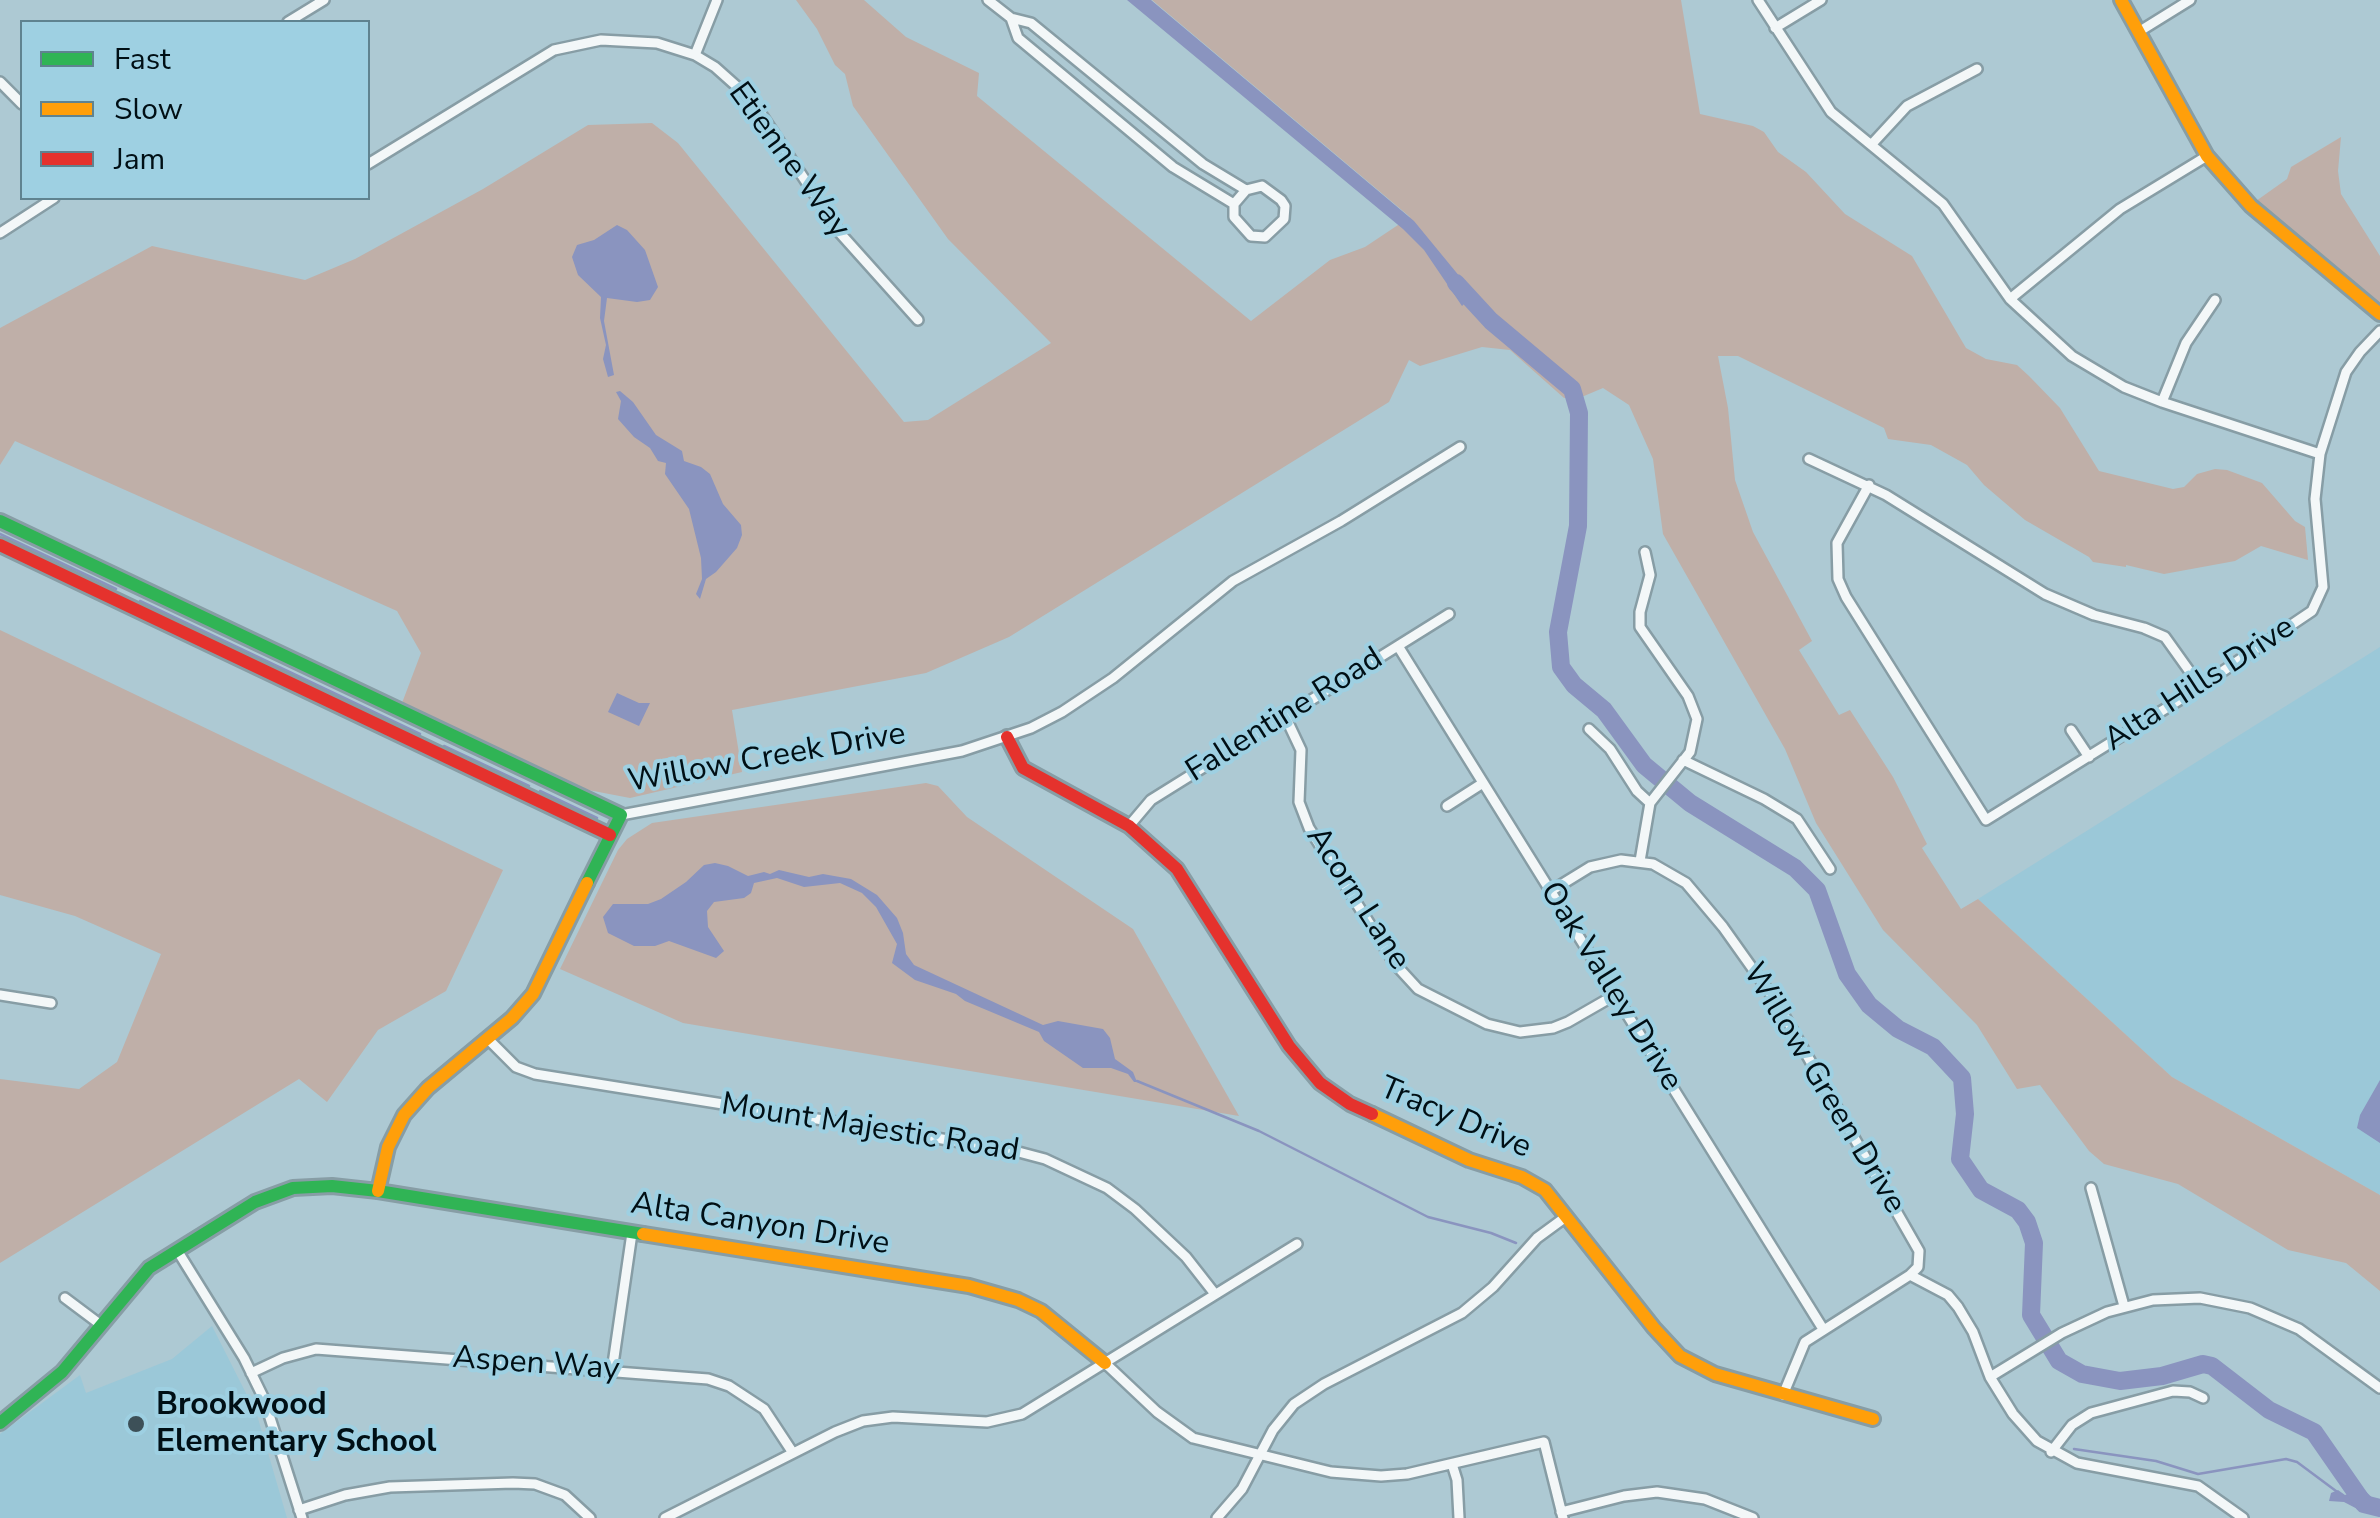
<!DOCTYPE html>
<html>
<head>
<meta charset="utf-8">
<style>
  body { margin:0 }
  #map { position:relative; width:2380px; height:1518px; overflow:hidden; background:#adc9d3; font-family:"Nunito Sans",sans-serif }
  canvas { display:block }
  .legend { position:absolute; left:20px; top:20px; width:350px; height:180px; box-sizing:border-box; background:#9ed0e2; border:2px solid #5f8390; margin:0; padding:12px 18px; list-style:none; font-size:30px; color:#000f15 }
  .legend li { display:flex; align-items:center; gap:20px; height:50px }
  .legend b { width:50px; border:2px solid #5f8390 }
</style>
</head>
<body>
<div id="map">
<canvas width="2380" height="1518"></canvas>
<ul class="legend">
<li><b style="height:12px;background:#30b455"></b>Fast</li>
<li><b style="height:12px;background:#ff9f0a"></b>Slow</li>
<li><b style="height:12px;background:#e5322d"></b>Jam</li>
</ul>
</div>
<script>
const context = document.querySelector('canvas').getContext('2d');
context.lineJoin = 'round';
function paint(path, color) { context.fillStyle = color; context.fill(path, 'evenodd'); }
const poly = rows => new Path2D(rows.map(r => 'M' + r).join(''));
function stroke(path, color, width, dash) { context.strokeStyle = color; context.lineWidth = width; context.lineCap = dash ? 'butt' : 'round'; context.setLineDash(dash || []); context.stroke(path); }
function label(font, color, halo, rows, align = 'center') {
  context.font = font + ' "Nunito Sans",sans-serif'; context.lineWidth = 8; context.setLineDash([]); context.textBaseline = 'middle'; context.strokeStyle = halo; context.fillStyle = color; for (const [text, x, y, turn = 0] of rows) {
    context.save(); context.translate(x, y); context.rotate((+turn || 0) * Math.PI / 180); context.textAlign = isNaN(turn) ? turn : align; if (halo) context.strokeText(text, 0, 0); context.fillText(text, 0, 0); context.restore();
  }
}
const built = poly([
  [2380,647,2380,1195,2172,1077,1978,899],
  [212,1326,257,1415,287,1518,0,1518,0,1434,80,1375,86,1393,172,1359]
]);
const green = poly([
  [796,0,864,0,906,37,979,73,977,96,1251,321,1330,260,1365,247,1410,217,1152,0,1681,0,1700,114,1753,126,1764,132,1778,152,1806,172,1845,214,1912,256,1966,348,1986,359,2017,365,2029,376,2060,408,2099,471,2173,489,2184,487,2197,474,2215,469,2227,470,2262,483,2295,521,2305,527,2308,560,2261,546,2235,561,2164,574,2126,565,2126,567,2093,562,2089,557,2025,520,1984,485,1967,465,1931,445,1888,439,1884,428,1738,356,1718,356,1728,408,1735,480,1753,532,1812,641,1799,650,1839,715,1850,710,1893,777,1927,844,1922,848,1961,909,1978,899,2172,1077,2380,1195,2380,1291,2346,1263,2288,1250,2178,1184,2104,1164,2089,1151,2040,1085,2017,1089,1977,1025,1883,930,1816,823,1785,749,1663,534,1653,459,1629,405,1603,388,1584,396,1564,398,1510,350,1482,347,1420,366,1409,360,1389,402,1009,637,926,673,732,710,742,772,630,798,583,789,402,703,421,653,397,611,15,441,0,465,0,328,152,246,305,280,355,259,483,189,588,125,652,123,678,143,904,422,928,420,1051,343,948,239,853,106,845,74,835,65,817,29],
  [2341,137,2338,171,2341,194,2380,256,2380,305,2256,201,2287,179,2291,167],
  [0,630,503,870,446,991,378,1030,327,1102,299,1079,0,1263,0,1079,79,1089,117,1062,161,954,75,916,0,895],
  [926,783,938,786,967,817,1133,929,1239,1116,683,1023,560,969,618,850,627,839,652,823]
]);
const water = poly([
  [1127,0,1151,0,1414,221,1474,294,1462,306,1424,250,1403,229],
  [617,225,627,230,645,250,658,287,650,300,637,302,607,298,604,321,614,375,608,377,603,359,606,345,600,318,601,297,578,275,572,257,577,245,594,240],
  [620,391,633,402,656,435,682,451,684,461,701,467,710,474,723,504,741,525,742,535,737,548,716,572,706,579,700,599,696,594,702,579,701,558,689,509,665,474,666,463,658,461,650,448,634,437,618,419,621,401,616,392],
  [617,693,639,703,650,703,639,726,608,712],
  [715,863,728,866,748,876,764,872,770,874,779,870,809,877,823,874,851,879,877,895,897,918,903,933,906,954,914,965,1043,1025,1058,1021,1103,1029,1110,1038,1115,1059,1133,1072,1137,1082,1134,1082,1128,1074,1111,1068,1083,1068,1044,1041,1039,1032,965,1001,956,994,915,980,892,963,897,944,876,907,862,893,840,883,804,887,777,878,754,883,751,893,744,898,714,902,707,911,708,927,724,951,716,958,669,941,655,946,634,946,608,933,603,917,613,904,648,904,661,899,686,882,704,865],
  [2380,1080,2380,1143,2357,1128,2360,1115],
  [2363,1489,2380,1505,2380,1511,2365,1513,2344,1502,2329,1501,2331,1493,2338,1490,2345,1495]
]);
const stream = poly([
  [0,534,116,589],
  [140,601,420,734],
  [444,746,529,786],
  [540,791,597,818],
  [1137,1081,1259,1131,1428,1217,1491,1233,1516,1243],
  [2074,1449,2156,1461,2198,1474,2286,1459,2297,1462,2336,1491]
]);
const river = poly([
  [1456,283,1491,321,1572,389,1579,413,1578,526,1558,632,1561,667,1574,685,1604,710,1644,765,1690,803,1795,868,1817,890,1847,974,1869,1005,1898,1029,1933,1047,1962,1078,1965,1114,1960,1159,1981,1190,2018,1210,2027,1222,2034,1243,2031,1315,2059,1361,2082,1374,2120,1381,2162,1376,2203,1364,2212,1366,2269,1410,2314,1432,2364,1504,2380,1508]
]);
const street = poly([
  [988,0,1011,18,1031,23,1203,164,1246,190,1262,186,1281,200,1285,206,1284,219,1265,237,1251,236,1234,217,1234,204,1246,190],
  [1758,0,1831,112,1943,204,2010,299,2072,356,2124,387,2162,402,2320,454],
  [1011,18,1018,38,1173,167,1234,204],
  [288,22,324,0],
  [1775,28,1821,0],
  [2140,31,2190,0],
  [695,55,717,0],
  [0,82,22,104],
  [1871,145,1907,106,1977,69],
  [368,164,554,50,601,40,657,43,695,55,715,67,752,100,840,233,918,320],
  [0,233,54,198],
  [2010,299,2120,209,2207,156],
  [2162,402,2186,343,2215,300],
  [1809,459,1886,495,2045,594,2094,615,2144,628,2165,637,2200,686],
  [1869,485,1837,543,1838,579,1846,597,1986,820,2189,694,2312,611,2323,587,2315,499,2320,454,2346,372,2360,352,2380,331],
  [1398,646,1823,1329],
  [1285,716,1301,750,1299,802,1309,828,1395,964,1418,989,1487,1024,1520,1032,1553,1028,1568,1022,1615,995],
  [1589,729,1610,749,1637,791,1650,803],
  [2071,730,2089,757],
  [1683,760,1764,799,1797,819,1830,869],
  [1447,806,1483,783],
  [621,815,962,751,1031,728,1062,712,1113,678,1233,581,1341,521,1460,447],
  [1129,826,1151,800,1449,614],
  [1640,861,1650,803,1690,752,1697,719,1688,696,1640,627,1640,612,1650,575,1645,552],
  [1551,891,1590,867,1621,860,1653,864,1686,883,1723,927,1777,1003,1919,1251,1918,1267,1910,1275,1805,1342,1783,1395],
  [0,995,51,1003],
  [488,1039,516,1067,535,1074,1011,1150,1045,1159,1107,1188,1135,1209,1186,1257,1215,1294],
  [2091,1188,2124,1306],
  [177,1250,244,1358,264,1399,302,1518],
  [1910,1275,1948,1295,1958,1307,1973,1332,1990,1377,2013,1414,2037,1441,2077,1463,2198,1486,2243,1518],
  [65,1298,101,1325],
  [1105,1363,1157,1412,1193,1438,1331,1472,1381,1476,1407,1474,1544,1442,1563,1518],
  [612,1371,632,1233],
  [251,1373,283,1358,316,1349,708,1379,729,1386,764,1409,793,1453],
  [1990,1377,2062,1333,2107,1312,2153,1300,2200,1298,2250,1308,2299,1329,2380,1388],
  [2051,1452,2072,1425,2091,1413,2173,1391,2190,1392,2203,1398],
  [1452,1464,1457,1480,1459,1518],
  [299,1510,345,1495,390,1487,513,1483,535,1484,565,1495,590,1518],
  [1561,1512,1624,1496,1657,1492,1705,1499,1753,1518],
  [665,1518,835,1432,863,1421,893,1417,987,1422,1022,1414,1297,1244],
  [1217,1518,1242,1489,1273,1430,1294,1404,1324,1384,1462,1313,1493,1287,1537,1238,1567,1216]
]);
const fast = poly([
  [0,521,621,815,587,883],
  [0,1423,62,1372,149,1268,255,1202,293,1188,332,1186,378,1191,643,1234]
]);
const slow = poly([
  [2121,0,2207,156,2251,206,2380,314],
  [1372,1114,1469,1160,1522,1177,1545,1190,1654,1328,1680,1356,1715,1374,1873,1419],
  [378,1191,388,1147,404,1115,428,1088,512,1018,533,994,587,883],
  [643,1234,969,1286,1018,1300,1041,1311,1105,1363]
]);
const jam = poly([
  [0,545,610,835],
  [1007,737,1023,768,1129,826,1177,869,1289,1046,1320,1083,1350,1104,1372,1114]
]);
const markers = [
  [136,1424,10,"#3d5058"]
];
const streetNames = [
  ["Etienne Way",788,161,54],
  ["Alta Hills Drive",2200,685,-33],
  ["Fallentine Road",1285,716,-32],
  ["Willow Creek Drive",767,759,-10],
  ["Acorn Lane",1357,899,57],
  ["Oak Valley Drive",1610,987,58],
  ["Willow Green Drive",1823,1089,59],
  ["Tracy Drive",1455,1119,23],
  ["Mount Majestic Road",870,1129,9],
  ["Alta Canyon Drive",760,1225,9],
  ["Aspen Way",536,1365,4]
];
const poiNames = [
  ["Brookwood",156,1406],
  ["Elementary School",156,1443]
];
paint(built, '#9bc8d8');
paint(green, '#bfafa8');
paint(water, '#8a94bf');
stroke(stream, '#8a94bf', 2.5);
stroke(river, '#8a94bf', 18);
stroke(street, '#879da5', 14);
stroke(fast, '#879da5', 18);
stroke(slow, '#879da5', 18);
stroke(jam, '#879da5', 18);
stroke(street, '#f3f7f8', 9);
stroke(fast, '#30b455', 12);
stroke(slow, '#ff9f0a', 12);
stroke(jam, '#e5322d', 12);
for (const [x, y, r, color] of markers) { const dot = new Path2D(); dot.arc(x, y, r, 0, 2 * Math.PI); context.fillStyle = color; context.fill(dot); stroke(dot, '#9ed0e2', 4); }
label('32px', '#000f15', '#9ed0e2', streetNames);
label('bold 32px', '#000f15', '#9ed0e2', poiNames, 'left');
</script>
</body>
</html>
